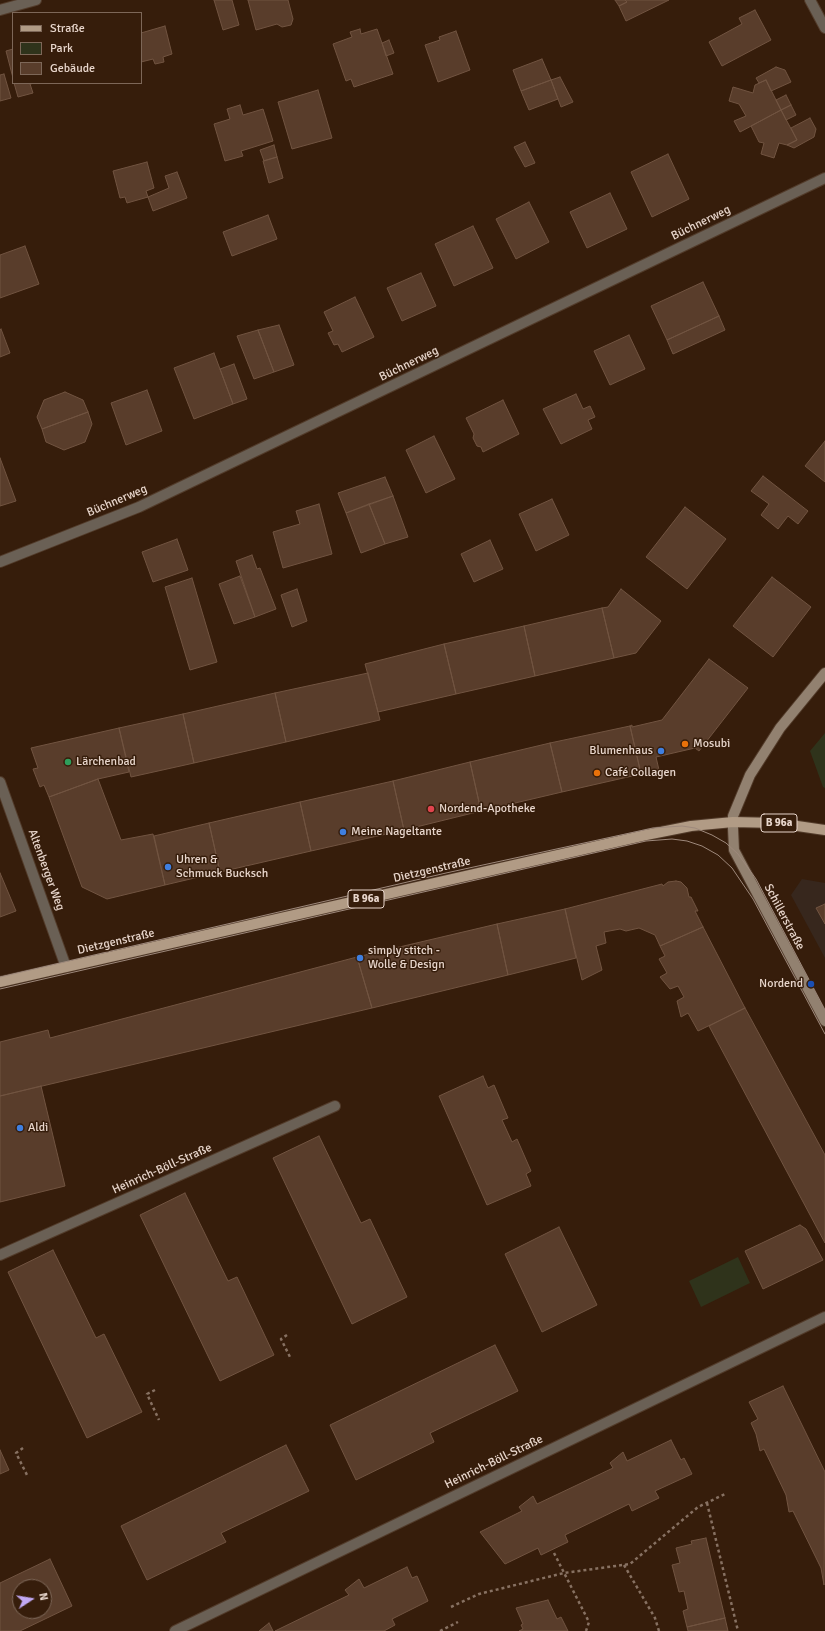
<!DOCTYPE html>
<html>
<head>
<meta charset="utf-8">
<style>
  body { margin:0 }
  #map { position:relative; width:825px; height:1631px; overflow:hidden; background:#361d0b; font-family:Signika,sans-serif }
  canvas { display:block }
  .legend { position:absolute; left:12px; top:12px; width:130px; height:72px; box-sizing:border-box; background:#361d0b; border:1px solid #7d6758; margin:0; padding:5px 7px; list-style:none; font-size:12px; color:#e8d6cc }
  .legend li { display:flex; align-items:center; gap:8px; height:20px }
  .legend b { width:20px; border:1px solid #7d6758 }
  .north { position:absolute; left:12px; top:1579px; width:40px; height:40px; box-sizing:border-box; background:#361d0b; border:1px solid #7d6758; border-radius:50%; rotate:78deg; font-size:11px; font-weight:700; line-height:16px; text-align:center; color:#e8d6cc }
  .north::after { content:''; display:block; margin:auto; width:14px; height:18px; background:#c1a8f3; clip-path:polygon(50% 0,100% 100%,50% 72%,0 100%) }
</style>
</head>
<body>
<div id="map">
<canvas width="825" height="1631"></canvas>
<ul class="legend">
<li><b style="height:5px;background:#b19b85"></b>Straße</li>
<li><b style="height:11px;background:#2f331b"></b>Park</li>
<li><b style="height:11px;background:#593d2b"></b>Gebäude</li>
</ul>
<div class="north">N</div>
</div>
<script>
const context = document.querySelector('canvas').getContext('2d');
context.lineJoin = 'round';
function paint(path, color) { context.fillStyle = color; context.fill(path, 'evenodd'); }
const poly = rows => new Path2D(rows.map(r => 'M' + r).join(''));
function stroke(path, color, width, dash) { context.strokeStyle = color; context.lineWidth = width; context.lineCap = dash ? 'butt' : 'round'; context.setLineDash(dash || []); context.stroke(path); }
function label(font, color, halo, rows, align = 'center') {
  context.font = font + ' Signika,sans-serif'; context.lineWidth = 3; context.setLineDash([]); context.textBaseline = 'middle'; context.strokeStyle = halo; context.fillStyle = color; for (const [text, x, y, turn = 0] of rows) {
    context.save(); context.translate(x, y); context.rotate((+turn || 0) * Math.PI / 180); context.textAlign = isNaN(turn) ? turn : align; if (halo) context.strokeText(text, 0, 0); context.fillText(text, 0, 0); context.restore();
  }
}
const industrial = poly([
  [802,879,825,883,825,958,791,895]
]);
const green = poly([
  [825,733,825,788,823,787,810,751],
  [738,1257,750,1283,701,1307,689,1281]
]);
const building = poly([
  [214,0,232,0,239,25,223,30,214,0],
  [248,0,288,0,293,19,291,25,282,27,277,24,256,30,248,0],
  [615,0,625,0,627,2,619,6,615,0],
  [625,0,669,0,626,21,619,6,627,2,625,0],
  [755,10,771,40,722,66,709,42,742,24,739,18,755,10],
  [165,26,172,54,163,57,164,62,155,64,153,59,141,62,141,33,165,26],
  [360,29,361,34,377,29,393,74,354,87,351,79,346,81,333,44,352,37,350,32,360,29],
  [456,31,470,70,438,82,425,45,440,40,439,37,456,31],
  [389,40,394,53,386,56,382,43,389,40],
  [13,49,13,78,6,51,13,49],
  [542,59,551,80,521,91,513,70,542,59],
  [776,67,785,70,791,82,771,91,766,80,759,83,756,78,776,67],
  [4,74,11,98,0,101,0,75,4,74],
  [560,77,573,102,561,107,551,80,560,77],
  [551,80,558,99,529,110,521,91,551,80],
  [766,80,781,110,740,132,734,121,746,116,739,104,729,101,733,87,753,93,755,85,766,80],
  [14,83,35,83,30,84,33,93,18,97,14,83],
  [318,90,332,138,292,149,278,102,318,90],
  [786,95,791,105,781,110,776,100,786,95],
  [240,105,243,115,263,109,273,141,241,151,243,156,225,161,214,124,230,119,227,109,240,105],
  [791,105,796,115,786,120,781,110,791,105],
  [781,110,797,140,787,145,779,143,774,158,761,154,764,143,759,142,751,126,781,110],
  [810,118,816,129,814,137,794,148,787,145,797,140,791,128,810,118],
  [525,142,535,163,525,167,514,147,525,142],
  [274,145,277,157,264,161,260,150,274,145],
  [668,154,689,199,652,217,631,172,668,154],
  [277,157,283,178,269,183,263,161,277,157],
  [147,162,154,188,146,191,148,197,127,203,125,197,120,198,113,171,147,162],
  [177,172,187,198,153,211,148,197,169,188,165,176,177,172],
  [610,193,627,229,587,248,570,212,610,193],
  [529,202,549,242,516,259,496,219,529,202],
  [268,215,277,239,232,256,223,232,268,215],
  [473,226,493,268,454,286,435,244,473,226],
  [25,246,39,284,0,298,0,255,25,246],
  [421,273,436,306,402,321,387,288,421,273],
  [703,282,719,316,667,340,651,306,703,282],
  [355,297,374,337,342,352,338,344,334,345,328,333,333,331,324,312,355,297],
  [719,316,725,330,673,354,667,340,719,316],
  [279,325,294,365,274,372,258,330,279,325],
  [1,329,10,353,0,357,0,330,1,329],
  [258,330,274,372,254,379,237,336,258,330],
  [629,335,645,369,610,385,594,351,629,335],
  [214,353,233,404,194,419,174,368,214,353],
  [234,364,247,399,233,404,220,369,234,364],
  [147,390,162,431,126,445,111,403,147,390],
  [65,392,83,400,88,412,42,429,37,417,44,400,65,392],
  [576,394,583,409,590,406,595,417,588,420,592,429,561,444,543,409,576,394],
  [503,400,519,434,483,452,481,447,477,446,473,438,474,434,466,418,503,400],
  [88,412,92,424,85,442,64,450,46,442,42,429,88,412],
  [434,436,455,479,426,493,406,450,434,436],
  [825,441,825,482,805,466,825,441],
  [0,458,16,501,0,506,0,458],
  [763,476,808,511,798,524,788,516,778,529,761,515,769,504,751,491,763,476],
  [385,477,393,496,346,513,338,493,385,477],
  [393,496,408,537,385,544,369,504,393,496],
  [552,499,569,535,536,551,519,514,552,499],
  [319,504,332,554,283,568,273,532,300,524,296,511,319,504],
  [369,504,385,544,361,553,346,513,369,504],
  [685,507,726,539,687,589,646,557,685,507],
  [177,539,188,570,153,582,142,552,177,539],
  [490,540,503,569,474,582,461,554,490,540],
  [252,555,257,569,260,568,276,609,255,617,236,561,252,555],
  [240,576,255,617,234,624,219,584,240,576],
  [772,577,811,607,773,657,733,626,772,577],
  [192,578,217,662,190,670,165,587,192,578],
  [297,589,307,621,292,627,281,595,297,589],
  [621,589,661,621,636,653,614,658,602,608,608,607,621,589],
  [602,608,614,658,535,676,524,626,602,608],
  [524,626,535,676,456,694,444,644,524,626],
  [444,644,456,694,378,712,365,664,444,644],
  [709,659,748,688,699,751,695,748,656,757,659,770,641,774,630,726,632,725,632,727,662,720,709,659],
  [368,673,380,720,286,742,275,693,368,673],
  [275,693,286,742,194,763,183,714,275,693],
  [183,714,194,763,131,777,119,728,183,714],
  [630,726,641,774,562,792,550,743,630,726],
  [119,728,129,772,98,779,49,797,44,785,40,787,33,769,38,768,31,748,119,728],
  [550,743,562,792,481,811,470,762,550,743],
  [470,762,481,811,404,830,393,781,470,762],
  [98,779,121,840,153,834,165,885,107,899,82,887,49,797,98,779],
  [393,781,404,830,311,851,300,802,393,781],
  [300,802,311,851,220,872,209,823,300,802],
  [209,823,220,872,165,885,154,836,209,823],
  [0,873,16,911,0,917,0,873],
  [676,881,681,882,687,888,689,897,691,897,698,911,695,911,703,927,660,946,655,935,639,928,626,931,620,929,604,932,606,943,596,946,602,970,582,980,565,909,662,884,663,886,668,882,676,881],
  [825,904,825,924,816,908,825,904],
  [565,909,576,958,508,975,497,924,565,909],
  [497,924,508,975,372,1008,357,957,497,924],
  [703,927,745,1008,698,1031,688,1013,681,1017,677,1001,684,997,678,986,670,989,660,977,667,973,659,959,665,956,660,946,703,927],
  [357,957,372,1008,0,1096,0,1042,48,1030,50,1038,357,957],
  [745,1008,825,1155,825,1243,709,1026,745,1008],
  [483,1076,488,1088,494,1085,508,1118,502,1120,512,1142,517,1139,531,1171,526,1174,531,1186,487,1205,439,1096,483,1076],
  [41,1086,65,1186,0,1202,0,1096,41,1086],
  [319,1136,361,1223,370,1219,407,1297,352,1324,273,1158,319,1136],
  [185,1193,228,1281,237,1277,274,1355,220,1381,140,1215,185,1193],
  [800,1225,806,1229,823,1260,763,1289,745,1251,800,1225],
  [559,1227,597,1305,542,1332,505,1254,559,1227],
  [53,1250,96,1338,104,1334,142,1412,87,1438,8,1272,53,1250],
  [495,1345,518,1391,430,1433,434,1442,356,1480,330,1425,495,1345],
  [783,1386,825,1472,824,1585,821,1568,793,1511,789,1512,786,1495,764,1449,760,1451,756,1434,751,1423,758,1419,749,1402,783,1386],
  [671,1440,681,1460,684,1458,692,1474,655,1491,659,1498,632,1511,629,1504,565,1535,568,1542,541,1555,538,1548,505,1564,480,1532,522,1511,519,1507,533,1496,537,1504,613,1468,610,1463,623,1452,627,1461,671,1440],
  [286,1445,309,1491,221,1533,226,1542,147,1580,121,1526,286,1445],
  [0,1450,9,1470,0,1474,0,1450],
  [706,1538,725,1618,687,1627,683,1611,688,1609,684,1591,679,1592,672,1565,680,1563,676,1548,692,1544,691,1541,706,1538],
  [50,1559,72,1606,20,1631,0,1631,0,1583,50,1559],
  [20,1587,44,1587,44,1611,20,1611,20,1587],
  [407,1567,412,1578,417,1576,428,1601,392,1619,395,1625,384,1631,275,1631,349,1595,345,1590,359,1579,364,1588,407,1567],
  [548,1600,557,1619,561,1617,568,1631,519,1631,523,1629,521,1625,523,1624,516,1608,548,1600],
  [725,1618,728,1631,688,1631,687,1627,725,1618],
  [269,1623,273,1631,259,1631,269,1623]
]);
const path = poly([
  [287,1335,281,1339,290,1357],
  [155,1390,147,1394,159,1420],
  [23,1448,16,1453,27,1475],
  [707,1503,738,1631],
  [554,1553,589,1622,586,1631],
  [624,1565,655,1618,659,1631],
  [451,1607,479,1594,564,1573,630,1564,698,1507,727,1493],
  [440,1631,458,1622]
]);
const lane = poly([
  [0,1255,335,1106]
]);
const street = poly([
  [810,0,825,28],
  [0,10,36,0],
  [0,562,139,507,825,178],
  [0,782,66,967],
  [175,1631,825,1317]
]);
const secondary = poly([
  [825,673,780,728,750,775,733,816,733,828,734,850,825,1021]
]);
const primary = poly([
  [0,982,646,835,691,826,733,822,777,823,825,830]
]);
const tram = poly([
  [0,977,446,873,653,828,682,826,695,828,712,835,726,843,738,854,756,879,825,1010],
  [0,989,646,841,672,839,687,841,702,846,718,855,732,868,753,899,825,1034]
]);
const markers = [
  [685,744,4,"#e8710a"],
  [661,751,4,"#3f7fe0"],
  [68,762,4,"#2e9e5b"],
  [597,773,4,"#e8710a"],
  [431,809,4,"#e0444e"],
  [343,832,4,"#3f7fe0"],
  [168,867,4,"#3f7fe0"],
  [360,958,4,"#3f7fe0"],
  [811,984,4,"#1a4fb4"],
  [20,1128,4,"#3f7fe0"]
];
const shields = [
  [779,823,36],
  [366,899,36]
];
const shieldNames = [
  ["B 96a",779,823],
  ["B 96a",366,899]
];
const streetNames = [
  ["Büchnerweg",701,223,-26],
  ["Büchnerweg",409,364,-26],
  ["Büchnerweg",117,501,-23],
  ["Altenberger Weg",46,870,70],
  ["Dietzgenstraße",432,870,-13],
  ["Schillerstraße",784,917,62],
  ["Dietzgenstraße",116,942,-13],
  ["Heinrich-Böll-Straße",162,1169,-24],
  ["Heinrich-Böll-Straße",494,1462,-26]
];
const poiNames = [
  ["Mosubi",693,744],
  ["Blumenhaus",653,751,"right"],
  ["Lärchenbad",76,762],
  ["Café Collagen",605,773],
  ["Nordend-Apotheke",439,809],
  ["Meine Nageltante",351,832],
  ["Uhren &",176,860],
  ["Schmuck Bucksch",176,874],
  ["simply stitch -",368,951],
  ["Wolle & Design",368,965],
  ["Nordend",803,984,"right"],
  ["Aldi",28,1128]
];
paint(industrial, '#37271d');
paint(green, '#2f331b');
paint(building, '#593d2b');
stroke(building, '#715441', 1);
stroke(lane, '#523b2a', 12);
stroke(street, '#523b2a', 12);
stroke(secondary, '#523b2a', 12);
stroke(primary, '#523b2a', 12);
stroke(path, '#877162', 2.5, [3, 3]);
stroke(lane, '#6a6055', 10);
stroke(street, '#6a6055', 10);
stroke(secondary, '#928170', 10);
stroke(primary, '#b19b85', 10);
stroke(tram, '#9e897c', 1);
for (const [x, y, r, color] of markers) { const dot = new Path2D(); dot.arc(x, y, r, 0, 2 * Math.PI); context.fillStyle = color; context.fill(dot); stroke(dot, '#361d0b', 1.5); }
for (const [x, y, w] of shields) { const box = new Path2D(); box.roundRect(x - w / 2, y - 9, w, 18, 3); context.fillStyle = '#361d0b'; context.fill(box); stroke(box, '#e8d6cc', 1); }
label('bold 11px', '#e8d6cc', null, shieldNames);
label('12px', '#e8d6cc', '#361d0b', streetNames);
label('12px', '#e8d6cc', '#361d0b', poiNames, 'left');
</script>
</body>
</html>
